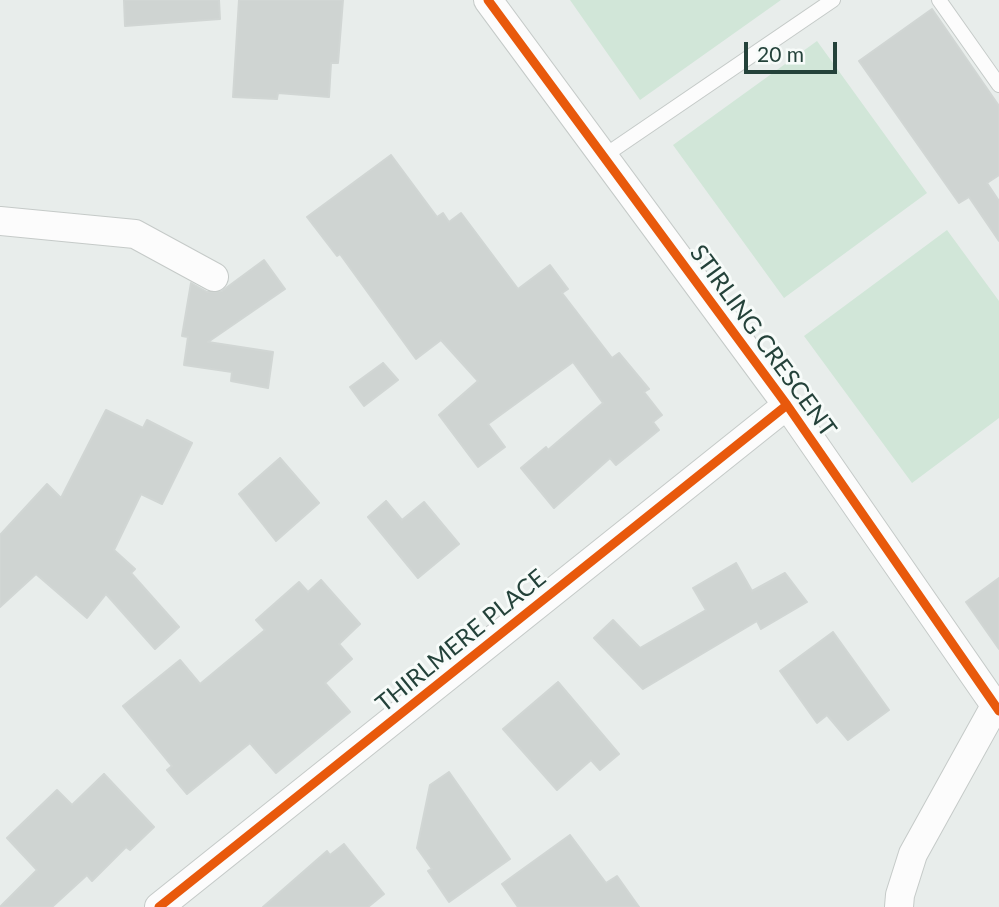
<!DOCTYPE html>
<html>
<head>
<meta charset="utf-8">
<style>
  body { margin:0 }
  #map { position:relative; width:999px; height:907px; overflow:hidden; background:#e8edeb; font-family:Lato,sans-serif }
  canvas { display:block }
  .scale { position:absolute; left:744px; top:42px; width:93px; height:32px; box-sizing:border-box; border:4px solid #24423a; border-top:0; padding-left:9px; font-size:21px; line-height:24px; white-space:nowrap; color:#24423a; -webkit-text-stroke:5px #f7fbf9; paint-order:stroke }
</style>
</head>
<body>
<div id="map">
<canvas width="999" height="907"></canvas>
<div class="scale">20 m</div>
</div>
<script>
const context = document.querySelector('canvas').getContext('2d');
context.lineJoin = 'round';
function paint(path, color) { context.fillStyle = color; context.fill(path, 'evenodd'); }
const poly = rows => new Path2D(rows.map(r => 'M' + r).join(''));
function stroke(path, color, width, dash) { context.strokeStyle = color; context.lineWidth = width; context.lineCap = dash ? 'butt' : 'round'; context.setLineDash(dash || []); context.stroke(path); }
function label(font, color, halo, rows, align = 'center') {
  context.font = font + ' Lato,sans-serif'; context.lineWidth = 6; context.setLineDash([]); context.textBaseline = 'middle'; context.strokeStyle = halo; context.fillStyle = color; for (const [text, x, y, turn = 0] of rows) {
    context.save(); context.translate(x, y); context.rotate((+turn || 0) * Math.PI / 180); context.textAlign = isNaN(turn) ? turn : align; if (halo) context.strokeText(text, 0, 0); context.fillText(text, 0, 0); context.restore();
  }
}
const green = poly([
  [570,0,781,0,640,100],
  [817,41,927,193,784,298,673,145],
  [947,230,999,301,999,418,912,483,804,336]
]);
const building = poly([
  [124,0,219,0,220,19,125,26,124,0],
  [239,0,343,0,338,63,331,63,329,97,278,93,277,99,233,97,239,0],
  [932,9,999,106,999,175,987,183,999,201,999,241,969,197,959,203,859,61,932,9],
  [391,155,437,217,443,213,449,222,461,213,518,289,550,265,568,289,562,293,612,358,619,353,649,389,644,392,662,415,653,422,659,430,616,465,610,458,554,508,521,468,546,447,548,450,603,403,573,362,488,424,505,447,478,467,439,415,478,381,441,340,416,359,340,254,337,256,307,217,391,155],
  [264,260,285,289,208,342,273,352,268,388,231,381,232,372,184,365,188,337,182,336,191,283,207,292,222,291,264,260],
  [383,363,398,380,364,406,350,387,383,363],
  [106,410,143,428,147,420,192,443,162,504,141,494,114,550,135,569,131,573,179,627,155,649,106,594,87,618,36,574,0,607,0,535,47,484,61,498,106,410],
  [280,458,319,503,276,541,239,494,280,458],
  [386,501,402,520,424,502,459,544,418,578,368,517,386,501],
  [736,563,752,591,785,573,807,602,761,629,757,621,643,689,594,638,613,620,640,648,706,610,693,588,736,563],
  [999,578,999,649,966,602,999,578],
  [321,580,360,624,339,644,352,659,325,683,350,712,276,773,250,743,187,794,167,770,172,766,123,706,180,660,200,684,265,630,256,620,299,582,308,592,321,580],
  [833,632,889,710,848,740,827,715,817,723,780,671,833,632],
  [558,682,619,754,600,770,591,760,557,790,503,729,558,682],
  [449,772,510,859,449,902,428,871,432,869,417,848,430,785,449,772],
  [104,774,154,827,130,850,126,847,92,881,87,875,52,907,0,907,37,870,7,838,57,790,72,805,104,774],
  [570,835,606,883,617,876,639,907,518,907,502,884,570,835],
  [344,844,384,894,368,907,263,907,327,851,330,855,344,844]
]);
const lane = poly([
  [939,0,999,85],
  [604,156,833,0]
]);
const street = poly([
  [488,0,787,405,999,711],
  [0,221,135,234,214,277],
  [159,907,787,405],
  [899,907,900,895,913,854,995,706]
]);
const cycleway = poly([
  [488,0,787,405,999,711],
  [159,907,787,405]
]);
const streetNames = [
  ["STIRLING CRESCENT",763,341,54],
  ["THIRLMERE PLACE",461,641,-39]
];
paint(green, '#d1e6d8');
paint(building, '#cfd4d2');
stroke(building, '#d1d6d4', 2);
stroke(lane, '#c5cac8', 16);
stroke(street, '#c5cac8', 30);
stroke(lane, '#fcfcfc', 14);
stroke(street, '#fcfcfc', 28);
stroke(cycleway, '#e8590c', 9);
label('24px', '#24423a', '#f7fbf9', streetNames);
</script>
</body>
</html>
